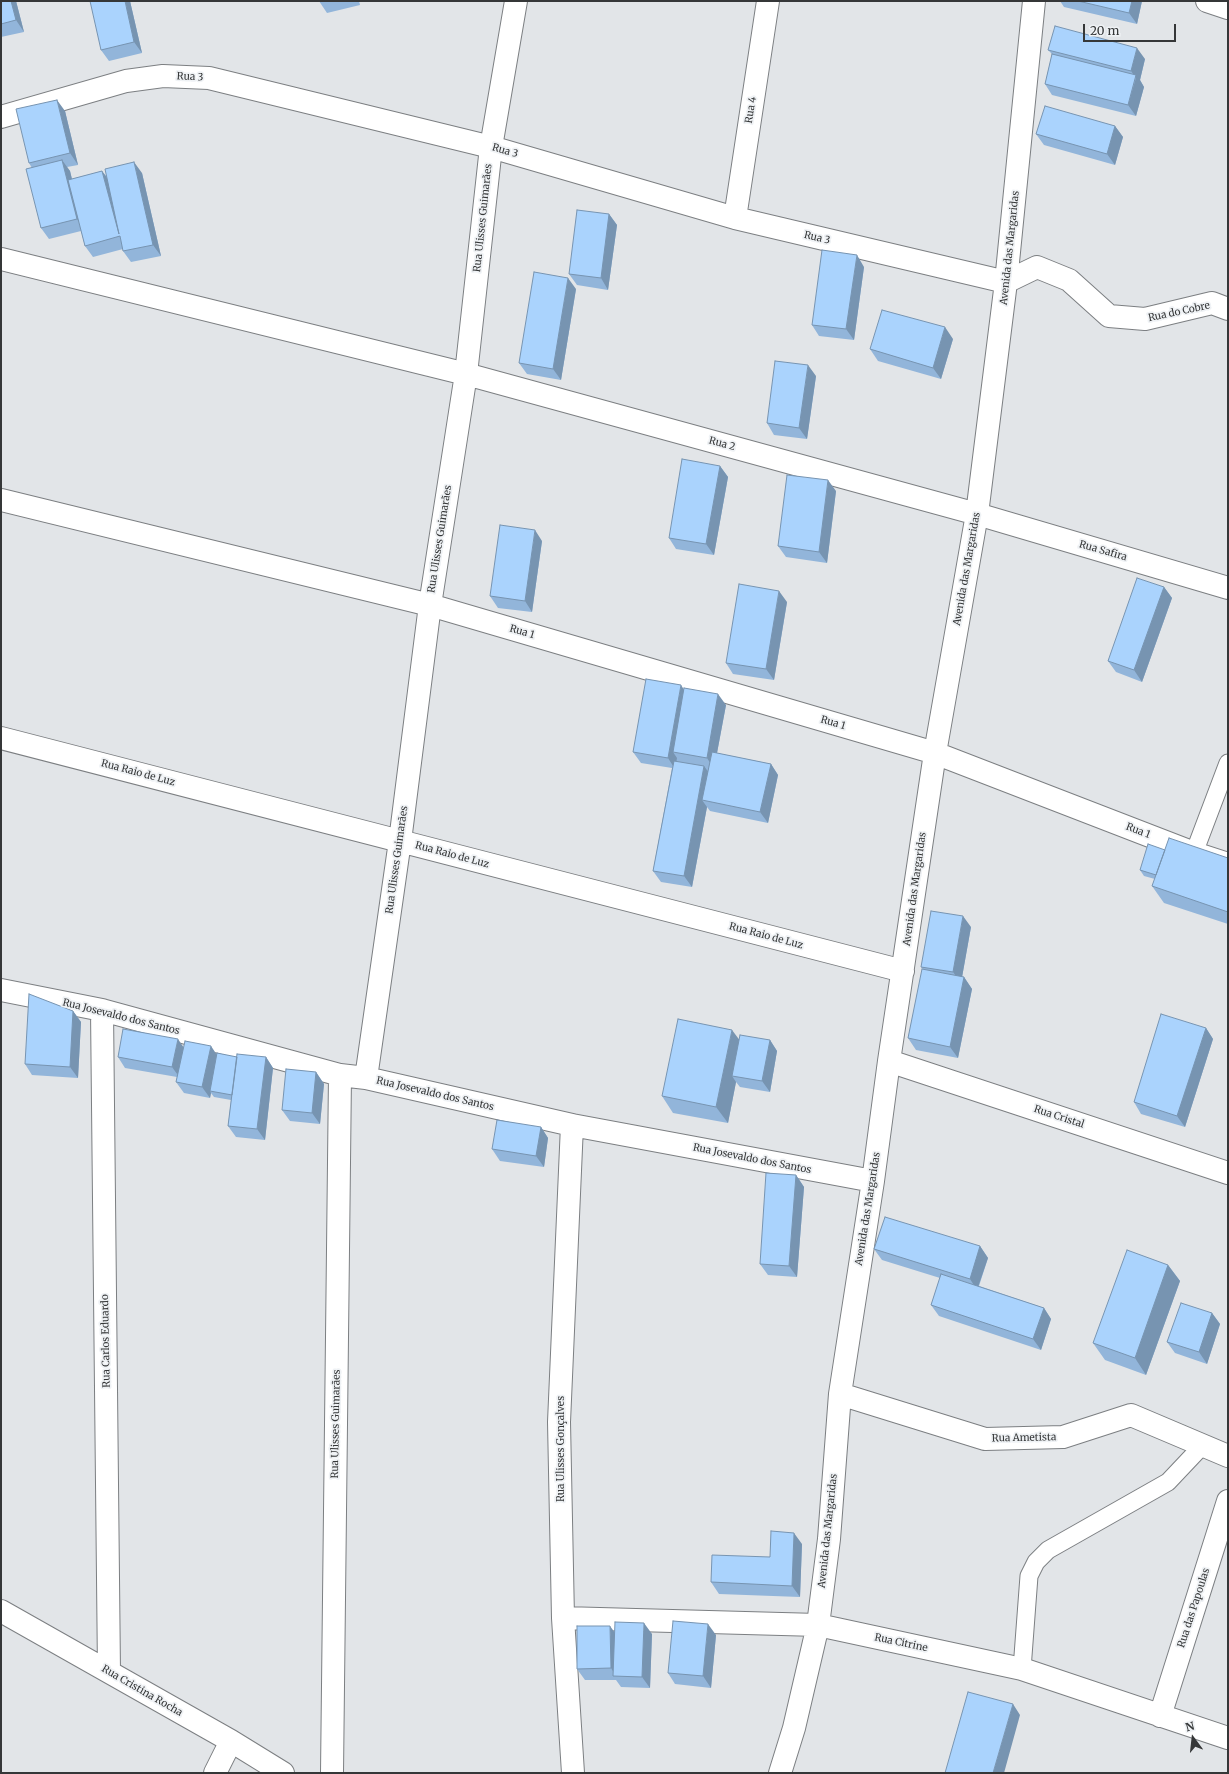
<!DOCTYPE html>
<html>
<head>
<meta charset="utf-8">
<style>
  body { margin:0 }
  #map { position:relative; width:1229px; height:1774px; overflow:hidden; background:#e2e5e8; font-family:Merriweather,serif }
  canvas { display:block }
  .frame { position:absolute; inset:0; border:2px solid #353738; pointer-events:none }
  .north { position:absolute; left:1173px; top:1718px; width:40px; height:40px; -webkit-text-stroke:3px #eff2f5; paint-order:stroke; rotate:345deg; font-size:11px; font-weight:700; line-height:16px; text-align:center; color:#353738 }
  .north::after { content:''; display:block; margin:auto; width:14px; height:18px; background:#353738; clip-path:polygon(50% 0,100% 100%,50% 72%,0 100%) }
  .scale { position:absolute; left:1083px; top:24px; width:93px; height:18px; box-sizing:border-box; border:2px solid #353738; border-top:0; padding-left:5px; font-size:12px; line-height:14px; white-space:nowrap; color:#353738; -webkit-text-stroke:3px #eff2f5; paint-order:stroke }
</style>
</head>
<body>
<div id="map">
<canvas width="1229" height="1774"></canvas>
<div class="frame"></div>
<div class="north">N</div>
<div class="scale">20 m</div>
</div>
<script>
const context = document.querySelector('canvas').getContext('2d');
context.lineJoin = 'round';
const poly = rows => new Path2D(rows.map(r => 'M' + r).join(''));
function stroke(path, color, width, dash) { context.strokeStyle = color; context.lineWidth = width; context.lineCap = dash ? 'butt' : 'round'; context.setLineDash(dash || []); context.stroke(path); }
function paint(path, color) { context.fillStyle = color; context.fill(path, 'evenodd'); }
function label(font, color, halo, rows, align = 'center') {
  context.font = font + ' Merriweather,serif'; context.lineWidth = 3.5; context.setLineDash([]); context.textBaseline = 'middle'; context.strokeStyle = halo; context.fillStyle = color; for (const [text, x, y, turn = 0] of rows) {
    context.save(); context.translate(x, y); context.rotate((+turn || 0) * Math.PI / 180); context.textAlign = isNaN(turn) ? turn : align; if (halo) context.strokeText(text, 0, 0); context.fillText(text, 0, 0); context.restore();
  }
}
const service = poly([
  [1194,853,1228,763],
  [1022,1669,1029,1576,1036,1562,1048,1550,1168,1482,1202,1446]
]);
const minor = poly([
  [1207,1,1228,8],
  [1,117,126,81,163,76,209,78,491,147,735,218,1006,282,1037,267,1069,280,1109,316,1145,319,1212,303,1228,309],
  [735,218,768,1],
  [1,259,466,374,977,514,1228,588],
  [1,500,430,605,935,753,1194,853,1228,864],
  [1,738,903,971],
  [1,990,102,1010,340,1075,366,1078,572,1125,873,1181],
  [102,1010,109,1672],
  [889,1061,1228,1173],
  [366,1078,400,841,430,605,466,374,491,147,516,1],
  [572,1125,559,1422,563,1618,573,1773],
  [840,1394,985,1439,1063,1437,1131,1415,1228,1456],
  [1,1611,231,1741,283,1773],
  [563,1618,818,1625,1022,1669,1228,1738],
  [1160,1716,1228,1501],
  [215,1773,231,1741],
  [332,1773,340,1075],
  [780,1773,794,1728,818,1625,829,1539,840,1394,873,1181,889,1061,935,753,977,514,1006,282,1034,1]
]);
const wall = poly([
  [1,1,16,1,24,32,1,37],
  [130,1,142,53,109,61,101,50],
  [319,1,359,1,360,5,327,13],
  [1060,1,1142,1,1137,24,1064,7],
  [1048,50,1145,59,1140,80,1144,87,1136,116,1052,95,1045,84,1052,54],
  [65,111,78,165,67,167,70,171,72,179,102,171,107,177,142,173,161,256,131,262,123,251,123,249,93,257,85,246,81,231,49,239,41,228,32,168,29,163],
  [1115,126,1123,137,1115,165,1044,145,1036,134],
  [609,214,617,225,608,290,577,285,569,274],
  [864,267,854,340,819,336,812,325],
  [576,289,561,380,527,374,519,363],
  [953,339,941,379,878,361,870,349],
  [816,376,807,439,774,435,767,423],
  [720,466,728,477,714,555,676,549,669,538],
  [836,491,827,563,786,557,778,546],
  [542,541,532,612,498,608,490,596],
  [1164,587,1172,598,1142,682,1116,672,1108,661],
  [787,602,774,680,733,674,726,663],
  [684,690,726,705,717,753,771,764,778,775,768,823,710,811,707,807,692,887,661,882,653,871,672,768,641,763,633,752],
  [1165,850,1228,858,1228,924,1164,903,1152,886,1155,879,1144,876,1140,870],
  [971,927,962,977,964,977,972,989,958,1058,916,1050,908,1038,923,969,921,967],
  [73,1011,81,1022,78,1078,32,1075,25,1064],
  [1206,1028,1213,1039,1185,1127,1141,1114,1134,1102],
  [739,1039,770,1040,777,1051,770,1092,740,1087,736,1082,728,1123,673,1113,662,1096],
  [183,1048,217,1054,237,1057,266,1057,273,1068,265,1140,236,1137,228,1126,231,1100,214,1097,211,1093,210,1098,184,1093,176,1082,177,1077,125,1068,118,1057],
  [316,1072,324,1084,320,1124,290,1121,282,1110],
  [541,1127,548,1138,544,1167,500,1161,492,1149],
  [796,1175,804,1187,797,1277,768,1275,760,1264],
  [980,1246,988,1258,979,1286,1044,1308,1051,1319,1041,1350,939,1316,931,1305,940,1278,882,1260,874,1249],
  [1168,1265,1180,1281,1146,1375,1105,1360,1093,1343],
  [1212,1313,1220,1324,1207,1364,1175,1353,1167,1342],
  [802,1544,800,1597,719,1594,711,1582],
  [614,1632,652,1634,650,1688,621,1687,616,1680,585,1680,577,1669],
  [716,1635,711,1688,675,1684,668,1673]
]);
const shadedWall = poly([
  [11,1,16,1,24,32,16,20],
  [125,1,130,1,142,53,134,42],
  [1132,1,1142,1,1137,24,1129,13],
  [1137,48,1145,59,1140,80,1144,87,1136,116,1128,105,1136,78,1131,71],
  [57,100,65,111,78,165,70,153],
  [1115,126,1123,137,1115,165,1107,154],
  [62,160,70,171,84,230,77,219],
  [134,162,142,173,161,256,153,245],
  [102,171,110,182,119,234],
  [609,214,617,225,608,290,601,278],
  [857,255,864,267,854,340,846,329],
  [568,278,576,289,561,380,553,369],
  [945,327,953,339,941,379,933,368],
  [808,365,816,376,807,439,799,428],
  [720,466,728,477,714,555,706,544],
  [828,480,836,491,827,563,819,552],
  [535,530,542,541,532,612,525,601],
  [1164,587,1172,598,1142,682,1134,670],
  [779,591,787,602,774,680,766,669],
  [681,685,688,696,673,752,677,758,675,769,668,758],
  [718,694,726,705,714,769,707,758],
  [771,764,778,775,768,823,760,812],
  [704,766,712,777,702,800,707,807,692,887,684,876],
  [963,916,971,927,961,983,953,972],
  [964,977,972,989,958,1058,950,1047],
  [73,1011,81,1022,78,1078,70,1067],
  [1206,1028,1213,1039,1185,1127,1177,1116],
  [732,1030,744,1046,732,1076,736,1082,728,1123,716,1107],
  [178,1039,186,1051,180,1078,172,1067],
  [770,1040,777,1051,770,1092,762,1081],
  [211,1046,219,1058,210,1091,211,1093,210,1098,202,1087],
  [266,1057,273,1068,265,1140,257,1129],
  [316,1072,324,1084,320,1124,312,1113],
  [541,1127,548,1138,544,1167,536,1156],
  [796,1175,804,1187,797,1277,789,1266],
  [980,1246,988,1258,977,1290,970,1279],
  [1168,1265,1180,1281,1146,1375,1135,1358],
  [1044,1308,1051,1319,1041,1350,1033,1339],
  [1212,1313,1220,1324,1207,1364,1199,1352],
  [794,1533,802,1544,800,1597,792,1586],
  [644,1623,652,1634,650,1688,642,1677],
  [708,1624,716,1635,711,1688,703,1676],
  [610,1626,618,1637,616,1676,611,1668],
  [1013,1704,1020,1715,1004,1773,993,1773]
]);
const building = poly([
  [1,1,11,1,16,20,1,24,1,1],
  [90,1,125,1,134,42,101,50,90,1],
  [1078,1,1132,1,1129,13,1078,1],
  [1055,26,1137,48,1131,71,1048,50,1055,26],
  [1052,54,1136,75,1128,105,1045,84,1052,54],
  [57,100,70,153,29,163,16,109,57,100],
  [1045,106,1115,126,1107,154,1036,134,1045,106],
  [62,160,77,219,41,228,26,169,62,160],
  [134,162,153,245,123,251,120,236,85,246,68,180,102,171,119,234,105,169,134,162],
  [577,210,609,214,601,278,569,274,577,210],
  [822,250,857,255,846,329,812,325,822,250],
  [534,272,568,278,553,369,519,363,534,272],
  [882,310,945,327,933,368,870,349,882,310],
  [775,361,808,365,799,428,767,423,775,361],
  [682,459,720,466,706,544,669,538,682,459],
  [787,475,828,480,819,552,778,546,787,475],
  [500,525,535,530,525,601,490,596,500,525],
  [1137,578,1164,587,1134,670,1108,661,1137,578],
  [739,584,779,591,766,669,726,663,739,584],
  [646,679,681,685,668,758,633,752,646,679],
  [684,688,718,694,707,758,673,752,684,688],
  [712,752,771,764,760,812,702,800,712,752],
  [674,761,704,766,684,876,653,871,674,761],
  [1169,838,1228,858,1228,912,1152,886,1169,838],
  [1148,844,1165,850,1156,875,1140,870,1148,844],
  [931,911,963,916,953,972,921,967,931,911],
  [922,969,964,977,950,1047,908,1038,922,969],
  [29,994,73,1011,70,1067,25,1064,29,994],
  [1161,1014,1206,1028,1177,1116,1134,1102,1161,1014],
  [678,1019,732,1030,716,1107,662,1096,678,1019],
  [123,1029,178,1039,172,1067,118,1057,123,1029],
  [740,1035,770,1040,762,1081,732,1076,740,1035],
  [185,1041,211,1046,202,1087,176,1082,185,1041],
  [217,1053,237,1057,232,1095,210,1091,217,1053],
  [237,1054,266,1057,257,1129,228,1126,237,1054],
  [286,1069,316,1072,312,1113,282,1110,286,1069],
  [497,1120,541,1127,536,1156,492,1149,497,1120],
  [766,1173,796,1175,789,1266,760,1264,766,1173],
  [885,1217,980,1246,970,1279,874,1249,885,1217],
  [1127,1250,1168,1265,1135,1358,1093,1343,1127,1250],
  [941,1274,1044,1308,1033,1339,931,1305,941,1274],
  [1181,1303,1212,1313,1199,1352,1167,1342,1181,1303],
  [771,1531,794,1533,792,1586,711,1582,712,1555,770,1557,771,1531],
  [673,1621,708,1624,703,1676,668,1673,673,1621],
  [615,1622,644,1623,642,1677,613,1676,615,1622],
  [577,1626,610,1626,611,1668,577,1669,577,1626],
  [968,1692,1013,1704,993,1773,945,1773,968,1692]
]);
const streetNames = [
  ["Rua 3",190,77,3],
  ["Rua 4",751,110,-81],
  ["Rua 3",505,151,16],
  ["Rua Ulisses Guimarães",483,218,-84],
  ["Rua 3",817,238,13],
  ["Avenida das Margaridas",1010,248,-84],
  ["Rua do Cobre",1179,312,-12],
  ["Rua 2",722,444,15],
  ["Rua Ulisses Guimarães",440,539,-81],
  ["Rua Safira",1103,551,16],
  ["Avenida das Margaridas",967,569,-80],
  ["Rua 1",522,632,16],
  ["Rua 1",833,723,16],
  ["Rua Raio de Luz",138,773,15],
  ["Rua 1",1138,831,21],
  ["Rua Raio de Luz",452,855,15],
  ["Rua Ulisses Guimarães",397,860,-82],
  ["Avenida das Margaridas",915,889,-82],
  ["Rua Raio de Luz",766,936,15],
  ["Rua Josevaldo dos Santos",121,1017,14],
  ["Rua Josevaldo dos Santos",435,1094,13],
  ["Rua Cristal",1059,1117,18],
  ["Rua Josevaldo dos Santos",752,1159,11],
  ["Avenida das Margaridas",868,1209,-81],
  ["Rua Carlos Eduardo",106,1341,-91],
  ["Rua Ulisses Guimarães",336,1424,-89],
  ["Rua Ametista",1024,1438,-1],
  ["Rua Ulisses Gonçalves",561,1449,-90],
  ["Avenida das Margaridas",828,1531,-84],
  ["Rua das Papoulas",1194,1608,-72],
  ["Rua Citrine",901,1643,12],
  ["Rua Cristina Rocha",142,1691,30]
];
stroke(service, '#7c7f82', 19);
stroke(minor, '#7c7f82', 24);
stroke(service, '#fff', 17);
stroke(minor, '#fff', 22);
paint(wall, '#92b5da');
paint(shadedWall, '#7794b1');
paint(building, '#aad3fd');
stroke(building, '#7794b1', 1);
label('10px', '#353738', '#eff2f5', streetNames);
</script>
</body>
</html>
